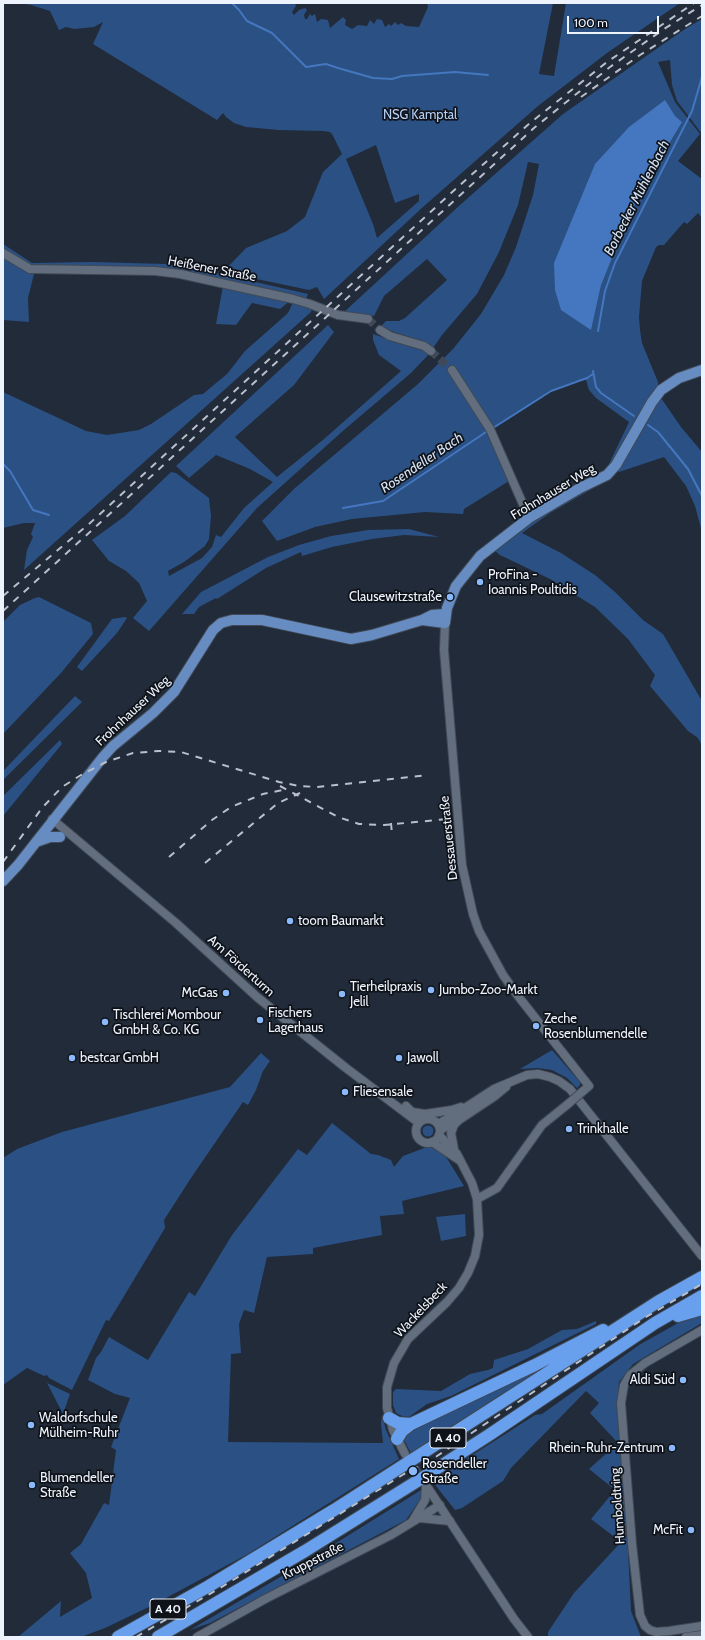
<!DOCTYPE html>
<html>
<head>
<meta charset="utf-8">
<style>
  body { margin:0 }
  #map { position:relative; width:705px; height:1640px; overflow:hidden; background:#212b39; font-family:Cabin,sans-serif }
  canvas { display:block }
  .frame { position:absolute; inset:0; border:4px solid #edf4fe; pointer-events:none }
  .scale { position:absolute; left:567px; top:16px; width:92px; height:18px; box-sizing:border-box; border:2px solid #edf4fe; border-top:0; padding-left:5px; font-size:12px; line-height:14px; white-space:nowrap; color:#edf4fe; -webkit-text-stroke:3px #0f1319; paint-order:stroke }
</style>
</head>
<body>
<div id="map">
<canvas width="705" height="1640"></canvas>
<div class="frame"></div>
<div class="scale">100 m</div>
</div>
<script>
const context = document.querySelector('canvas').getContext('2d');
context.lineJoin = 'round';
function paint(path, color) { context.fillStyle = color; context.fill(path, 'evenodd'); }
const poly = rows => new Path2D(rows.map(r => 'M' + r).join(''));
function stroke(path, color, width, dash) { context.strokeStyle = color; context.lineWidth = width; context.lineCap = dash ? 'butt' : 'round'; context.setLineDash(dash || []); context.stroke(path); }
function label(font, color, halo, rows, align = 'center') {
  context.font = font + ' Cabin,sans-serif'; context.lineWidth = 3.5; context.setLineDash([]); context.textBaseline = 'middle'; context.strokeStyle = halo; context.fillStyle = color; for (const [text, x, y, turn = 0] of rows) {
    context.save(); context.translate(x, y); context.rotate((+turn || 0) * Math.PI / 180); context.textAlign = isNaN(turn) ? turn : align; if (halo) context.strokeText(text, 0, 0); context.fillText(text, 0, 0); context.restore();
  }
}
const green = poly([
  [19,3,295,3,296,6,292,12,294,15,299,10,305,8,307,10,304,15,305,19,307,19,310,14,312,16,315,14,317,22,321,19,328,20,330,28,343,17,346,20,345,25,352,29,358,25,367,26,370,20,374,24,377,19,382,20,385,27,389,24,391,26,395,22,398,25,401,23,406,26,419,27,428,7,427,3,553,3,539,74,554,76,566,3,680,3,607,53,538,106,423,207,324,299,317,287,309,290,223,272,246,248,287,231,305,217,323,172,342,154,332,134,330,132,323,131,279,130,246,127,234,123,226,117,223,113,217,120,93,44,103,22,94,27,74,29,66,27,59,30,50,11,31,5],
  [376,145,395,203,419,194,419,201,377,238,373,224,346,159],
  [702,19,702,134,677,101,672,85,670,60,658,62,675,102,700,134,678,161,702,179,702,218,698,213,687,224,684,222,664,245,659,245,656,247,642,281,639,317,640,330,642,343,658,382,658,387,612,466,609,464,629,422,596,398,589,390,586,380,576,381,549,391,542,398,488,432,509,481,464,509,463,514,425,512,352,519,315,527,277,541,262,521,295,488,418,384,453,349,481,314,504,275,516,247,533,195,539,164,528,162,518,205,499,252,477,294,442,335,433,348,428,343,391,331,381,326,386,321,399,321,405,318,447,280,427,259,384,296,374,316,343,313,460,205,563,114,685,29],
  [3,244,32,263,92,262,166,264,203,270,308,294,306,299,188,272,30,266,3,248],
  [3,256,26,271,34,274,28,298,29,322,3,320],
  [223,286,290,301,280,309,252,303,236,325,216,324],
  [293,302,312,309,311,312,24,570,27,550,33,537,31,534,35,523,24,523,3,528,3,392,86,431,107,435,139,430,151,424,194,395,203,394,216,383,227,374,245,351,288,313],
  [328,325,334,332,294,385,235,437,277,477,324,439,401,371,379,355,373,340,373,334,430,353,411,373,344,430,257,508,149,631,133,618,147,601,139,583,126,571,109,561,92,540,125,516,171,472,176,473,209,498,211,516,209,539,205,546,184,562,168,571,169,576,202,558,212,547,216,535,221,537,244,508,273,482,250,469,216,455,189,478,176,466],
  [661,398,681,427,702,452,702,532,695,506,686,486,664,457,619,472,617,471,648,416],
  [609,479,550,513,522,533,561,553,595,575,615,592,643,620,663,634,702,701,702,746,698,738,688,731,650,686,655,675,628,639,595,607,550,579,500,555,495,551,532,522,573,496],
  [409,529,439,537,404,535,372,539,332,547,302,556,301,552,266,568,217,599,216,598,199,607,194,614,182,614,201,592,268,557,299,545,331,536,368,530],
  [39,597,91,623,93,634,61,673,3,734,3,622,20,605,35,598],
  [125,617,127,618,117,633,82,671,77,667,112,619],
  [75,696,82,702,3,780,3,771],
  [60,740,62,744,3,816,3,796],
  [552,1050,580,1082,580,1085,577,1088,567,1078,552,1070,537,1068,520,1069],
  [261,1053,270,1061,263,1071,256,1090,248,1105,243,1102,191,1178,164,1220,165,1228,109,1321,106,1320,72,1390,49,1378,47,1375,44,1376,27,1368,3,1385,3,1158,17,1149,62,1132,230,1087],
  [332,1123,371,1154,378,1155,391,1160,394,1167,403,1156,427,1147,433,1147,441,1151,448,1160,464,1186,402,1201,404,1214,380,1216,382,1235,313,1248,313,1254,267,1257,254,1313,244,1310,239,1324,241,1353,231,1354,228,1442,383,1443,381,1424,382,1415,386,1430,399,1459,248,1554,153,1605,105,1628,81,1637,18,1637,61,1601,60,1617,92,1598,86,1573,70,1553,81,1544,104,1503,109,1505,116,1450,111,1447,130,1398,115,1394,88,1380,96,1358,101,1352,109,1337,148,1360,189,1292,195,1296,232,1235,298,1149,307,1155],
  '422.5 1131a5.5 5.5 0 1 1 11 0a5.5 5.5 0 1 1-11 0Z',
  [465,1214,466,1236,441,1241,436,1217],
  [702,1315,702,1323,633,1364,619,1382,617,1406,628,1549,631,1611,641,1637,548,1637,548,1632,574,1593,621,1542,591,1519,615,1490,589,1469,618,1443,590,1413,599,1403,586,1391,511,1468,503,1481,462,1508,455,1510,432,1481,535,1415,542,1414,639,1345,678,1323],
  [596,1321,596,1324,451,1396,427,1404,409,1417,402,1416,396,1413,393,1405,393,1392,396,1389,441,1391,470,1374,488,1370,493,1368,494,1360,528,1349,562,1330,577,1329],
  [576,1349,411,1453,404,1440,406,1431],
  [47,1383,70,1394,63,1414],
  [421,1490,422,1493,420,1500,406,1520,210,1623,190,1630,304,1563]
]);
const water = poly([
  [665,100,675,116,682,122,661,157,653,167,626,223,601,285,591,330,561,310,555,290,554,263,595,164,629,127]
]);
const stream = poly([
  [232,3,239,10,247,21,272,33,306,67,326,64,338,68,373,78,392,79,402,76,455,72,488,75],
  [598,331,605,291,615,263,692,111,702,77],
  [593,371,596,387,601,393,634,416],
  [648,425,658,432,688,469,702,496],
  [493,428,551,391,587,378,593,374],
  [3,464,10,471,33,510,49,515],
  [343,508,383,501,486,432]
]);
const minorTunnel = poly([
  [368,319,380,330],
  [431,351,452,370],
  [408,1458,424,1481]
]);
const minor = poly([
  [3,253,30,269,155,271,180,274,293,299,310,304,338,315,368,319],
  [380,330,390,336,424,346,431,351],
  [452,370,490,429,529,518],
  [445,623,444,650,462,865,473,914,479,931,503,975,518,996,589,1086,582,1092],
  [52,819,176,923,257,997,346,1068,415,1120,420,1122],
  [406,1106,412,1112,425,1114,452,1110,461,1107],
  '416 1131a12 12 0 1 1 24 0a12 12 0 1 1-24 0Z',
  [438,1124,454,1115,494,1089,527,1075,538,1074,550,1077,559,1081,570,1089,702,1256],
  [440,1130,459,1120,495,1096,506,1087],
  [432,1142,459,1160],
  [454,1149,451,1133,454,1125,458,1121],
  [477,1199,497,1188,542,1125,568,1104],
  [702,1330,645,1363,630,1375,624,1385,621,1403,632,1544,640,1615,645,1626,650,1630,656,1632,669,1631,702,1626],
  [405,1454,393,1430,387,1408,387,1387,394,1363,408,1339,447,1302,459,1288,468,1273,475,1256,479,1235,477,1199,472,1183,457,1154,439,1135],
  [426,1485,514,1619,528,1637],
  [420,1518,450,1521],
  [412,1522,425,1500,426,1486],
  [197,1637,267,1598,391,1535,440,1505],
  [686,1637,702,1635]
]);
const major = poly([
  [422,620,445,623,447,608,456,586,480,556,529,518,580,488,607,475,616,465,652,402,661,390,679,378,702,370],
  [36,842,50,837,60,837],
  [3,881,18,865,103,757,113,746,153,713,174,692,213,630,221,623,232,620,262,620,351,639,372,635,422,620,432,615,445,614]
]);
const highway = poly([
  [678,1316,702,1309],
  [389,1418,398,1423,411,1424],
  [397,1439,402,1431,411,1424,535,1365,603,1330],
  [118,1637,209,1586,334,1510,659,1301,702,1277],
  [158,1637,305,1551,419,1480,489,1435,655,1323,702,1296]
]);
const rail = poly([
  [581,97,640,55,702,16],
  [3,596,89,524,460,185,530,123,607,62,694,3],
  [3,611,534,128,610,67,664,29,702,5],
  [280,786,338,817,359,824,384,825,448,819],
  [391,823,392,834],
  [169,857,212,820,231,807,263,794,288,789],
  [3,862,42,808,62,787,81,775,106,762,133,753,159,751,181,752,279,782,299,786,317,787,428,775],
  [205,863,278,803,300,793],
  [136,1637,220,1588,404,1474,431,1460,646,1317,702,1284]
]);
const minorBridge = poly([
  [568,1104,582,1092]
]);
const markers = [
  [480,582,4,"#8bbafc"],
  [450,597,4,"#8bbafc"],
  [290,921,4,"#8bbafc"],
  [431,990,4,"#8bbafc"],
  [226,993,4,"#8bbafc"],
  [342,994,4,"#8bbafc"],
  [260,1020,4,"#8bbafc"],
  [105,1022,4,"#8bbafc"],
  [536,1026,4,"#8bbafc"],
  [72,1058,4,"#8bbafc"],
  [399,1058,4,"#8bbafc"],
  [345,1092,4,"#8bbafc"],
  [569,1129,4,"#8bbafc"],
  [683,1380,4,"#8bbafc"],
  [31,1425,4,"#8bbafc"],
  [672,1448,4,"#8bbafc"],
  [413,1471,5,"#8bbafc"],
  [32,1485,4,"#8bbafc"],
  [691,1530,4,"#8bbafc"]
];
const shields = [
  [448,1438,36],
  [168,1609,36]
];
const shieldNames = [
  ["A 40",448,1438],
  ["A 40",168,1609]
];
const parkNames = [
  ["NSG Kamptal",420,115]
];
const streetNames = [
  ["Heißener Straße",212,269,11],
  ["Frohnhauser Weg",553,492,-31],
  ["Frohnhauser Weg",133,711,-43],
  ["Dessauerstraße",449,838,-96],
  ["Am Förderturm",241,966,42],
  ["Wackelsbeck",421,1310,-47],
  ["Humboldtring",618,1506,-94],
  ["Kruppstraße",313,1561,-27]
];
const poiNames = [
  ["ProFina -",488,575],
  ["Ioannis Poultidis",488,590],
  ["Clausewitzstraße",442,597,"right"],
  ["toom Baumarkt",298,921],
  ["Tierheilpraxis",350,987],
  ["Jelil",350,1002],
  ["Jumbo-Zoo-Markt",439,990],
  ["McGas",218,993,"right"],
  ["Fischers",268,1013],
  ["Lagerhaus",268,1028],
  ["Tischlerei Mombour",113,1015],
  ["GmbH & Co. KG",113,1030],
  ["Zeche",544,1019],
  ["Rosenblumendelle",544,1034],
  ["bestcar GmbH",80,1058],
  ["Jawoll",407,1058],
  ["Fliesensale",353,1092],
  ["Trinkhalle",577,1129],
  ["Aldi Süd",675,1380,"right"],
  ["Waldorfschule",39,1418],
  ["Mülheim-Ruhr",39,1433],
  ["Rhein-Ruhr-Zentrum",664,1448,"right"],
  ["Rosendeller",422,1464],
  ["Straße",422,1479],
  ["Blumendeller",40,1478],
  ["Straße",40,1493],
  ["McFit",683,1530,"right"]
];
const waterNames = [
  ["Borbecker Mühlenbach",637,198,-63],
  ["Rosendeller Bach",422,463,-34]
];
paint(green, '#2b5083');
paint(water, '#4477bf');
stroke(stream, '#4477bf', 2);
stroke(minorTunnel, '#404957', 8, [8, 4]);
stroke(minor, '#404955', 10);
stroke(major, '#404955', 12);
stroke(highway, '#404955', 14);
stroke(minor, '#626e7e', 8);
stroke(major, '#668cc1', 10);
stroke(highway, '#68a0ee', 12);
stroke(rail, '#b9c0cb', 2, [7, 7]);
stroke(minorBridge, '#404955', 10, []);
stroke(minorBridge, '#626e7e', 8);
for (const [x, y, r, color] of markers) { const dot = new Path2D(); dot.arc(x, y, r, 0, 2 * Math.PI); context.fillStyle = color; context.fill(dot); stroke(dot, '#0f1319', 1.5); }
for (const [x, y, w] of shields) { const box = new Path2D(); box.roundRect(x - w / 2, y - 10, w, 20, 3); context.fillStyle = '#0f1319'; context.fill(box); stroke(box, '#edf4fe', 1); }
label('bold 12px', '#edf4fe', null, shieldNames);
label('13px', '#b5d0f7', '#0f1319', parkNames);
label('13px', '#edf4fe', '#0f1319', streetNames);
label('13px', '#edf4fe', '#0f1319', poiNames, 'left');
label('italic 14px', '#d4e2f6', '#0f1319', waterNames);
</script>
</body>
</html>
